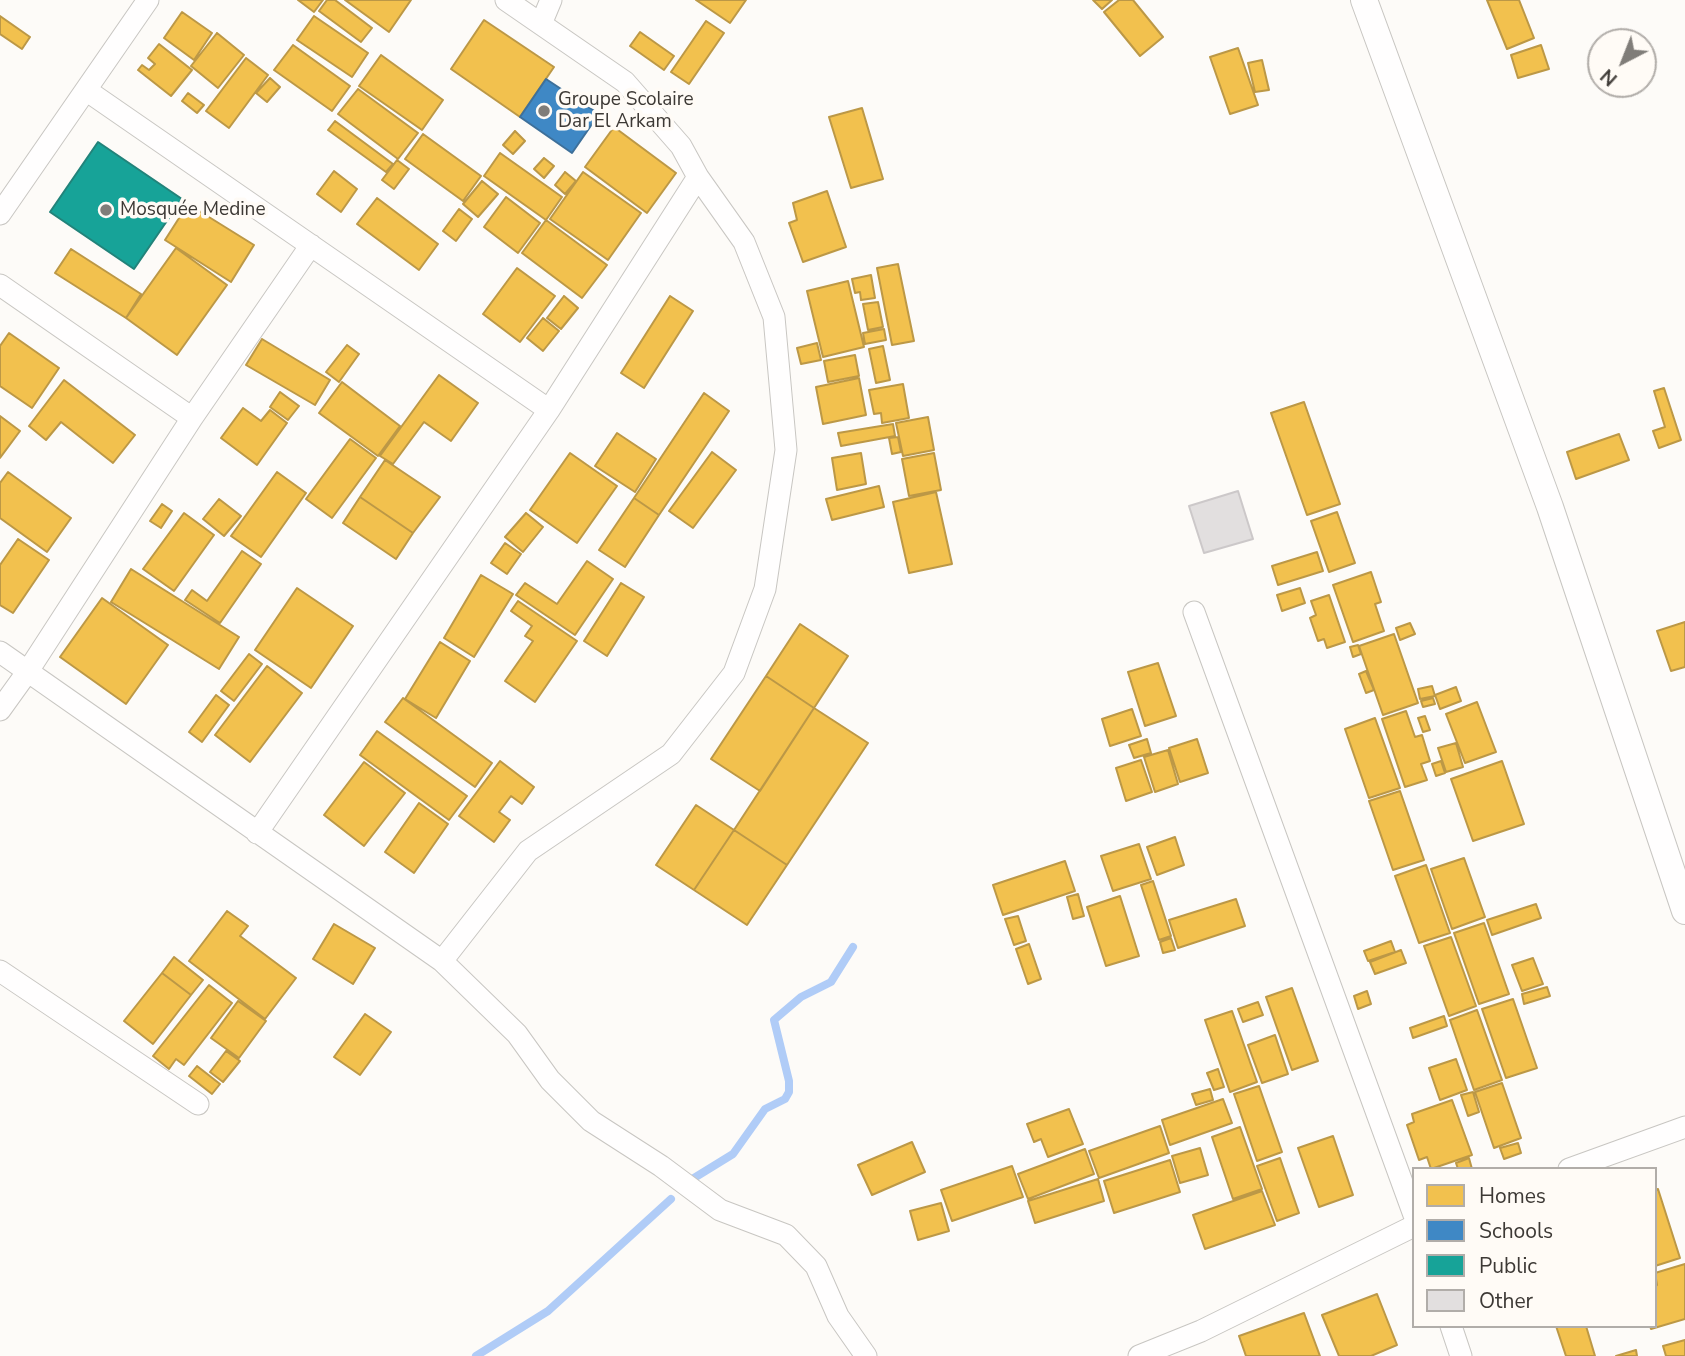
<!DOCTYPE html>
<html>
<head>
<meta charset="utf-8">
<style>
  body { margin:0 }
  #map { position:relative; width:1685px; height:1356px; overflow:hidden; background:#fdfbf8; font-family:"Nunito Sans",sans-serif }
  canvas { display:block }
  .legend { position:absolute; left:1412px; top:1167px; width:245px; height:161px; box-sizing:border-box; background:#fffbf6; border:2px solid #b1ada9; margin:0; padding:9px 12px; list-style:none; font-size:21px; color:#3d3935 }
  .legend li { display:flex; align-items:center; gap:14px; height:35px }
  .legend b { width:35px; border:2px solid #b1ada9 }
  .north { position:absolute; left:1587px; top:28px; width:70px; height:70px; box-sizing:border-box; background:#fffbf6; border:2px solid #b1ada9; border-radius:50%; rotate:222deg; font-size:19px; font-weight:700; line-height:28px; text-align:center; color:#3d3935 }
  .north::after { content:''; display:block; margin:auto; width:24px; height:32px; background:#807d79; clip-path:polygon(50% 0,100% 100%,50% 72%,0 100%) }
</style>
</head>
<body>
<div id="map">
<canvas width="1685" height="1356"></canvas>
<ul class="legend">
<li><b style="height:19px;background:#f2c14e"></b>Homes</li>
<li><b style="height:19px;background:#3f88c5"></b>Schools</li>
<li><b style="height:19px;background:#17a398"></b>Public</li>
<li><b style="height:19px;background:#e2dfdf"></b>Other</li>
</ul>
<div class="north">N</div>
</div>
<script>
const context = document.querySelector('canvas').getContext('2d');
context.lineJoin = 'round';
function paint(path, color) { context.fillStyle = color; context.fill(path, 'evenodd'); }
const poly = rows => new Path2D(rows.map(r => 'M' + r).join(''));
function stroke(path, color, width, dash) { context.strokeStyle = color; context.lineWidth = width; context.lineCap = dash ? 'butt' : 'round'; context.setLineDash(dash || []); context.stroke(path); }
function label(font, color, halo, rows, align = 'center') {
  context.font = font + ' "Nunito Sans",sans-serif'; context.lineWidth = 7; context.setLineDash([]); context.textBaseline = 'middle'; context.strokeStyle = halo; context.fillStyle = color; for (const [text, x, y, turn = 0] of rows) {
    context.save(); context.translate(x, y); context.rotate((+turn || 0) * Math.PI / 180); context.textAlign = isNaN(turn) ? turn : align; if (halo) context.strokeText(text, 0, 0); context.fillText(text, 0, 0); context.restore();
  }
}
const homes = poly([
  [298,0,323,0,314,12,298,0],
  [327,0,335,0,372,28,361,42,319,11,327,0],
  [345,0,411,0,389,32,345,0],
  [696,0,746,0,730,23,696,0],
  [1093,0,1112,0,1102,9,1093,0],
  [1119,0,1133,0,1163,37,1140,56,1104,12,1119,0],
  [1487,0,1519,0,1534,38,1507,49,1487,0],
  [182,12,212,33,194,60,164,38,182,12],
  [0,16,30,37,22,49,0,34,0,16],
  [314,16,368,53,352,77,297,40,314,16],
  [484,20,554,67,520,117,451,69,484,20],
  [706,21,724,33,689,84,671,72,706,21],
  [640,32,674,56,664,70,630,46,640,32],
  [217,33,244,55,218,88,191,66,217,33],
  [159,44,192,70,171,96,138,70,142,65,149,70,155,64,148,58,159,44],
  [293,45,350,86,332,111,274,70,293,45],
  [1541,45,1549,69,1518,78,1511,55,1541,45],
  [1238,48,1258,105,1230,114,1210,57,1238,48],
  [381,55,443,100,422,130,359,86,381,55],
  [246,58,268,75,229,128,206,111,246,58],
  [1262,60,1269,90,1255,92,1248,63,1262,60],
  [270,78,280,87,267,102,256,93,270,78],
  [358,89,418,133,398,159,338,114,358,89],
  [188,93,204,105,197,113,182,101,188,93],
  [862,108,883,179,851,188,829,117,862,108],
  [335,121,393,164,386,172,328,130,335,121],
  [614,127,676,173,647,213,585,167,614,127],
  [515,131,525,141,513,154,503,145,515,131],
  [423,134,481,176,463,201,405,159,423,134],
  [500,153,562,197,546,220,484,176,500,153],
  [544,158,554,166,544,178,534,169,544,158],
  [397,160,409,169,394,189,382,180,397,160],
  [334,171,357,189,341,212,317,194,334,171],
  [565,172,576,181,565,194,555,185,565,172],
  [583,172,641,213,608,260,550,219,583,172],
  [482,181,498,194,478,217,463,204,482,181],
  [827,191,846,247,803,262,789,223,797,220,793,203,827,191],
  [506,197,540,223,518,253,484,227,506,197],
  [377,198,438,244,419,270,357,224,377,198],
  [188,204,254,245,231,282,165,240,188,204],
  [459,209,472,219,456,241,443,231,459,209],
  [546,220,607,265,582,298,522,253,546,220],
  [176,248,227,285,177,355,126,318,176,248],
  [71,249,141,294,126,318,55,273,71,249],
  [898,264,914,341,892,345,877,268,898,264],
  [517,268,555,296,520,342,483,314,517,268],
  [871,275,875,298,861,300,860,292,855,293,852,279,871,275],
  [848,281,864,347,823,357,807,291,848,281],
  [564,296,578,308,561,329,547,318,564,296],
  [670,296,693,311,644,388,621,373,670,296],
  [878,302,883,327,868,330,863,304,878,302],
  [543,318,559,331,543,351,527,338,543,318],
  [884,329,886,340,865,344,863,333,884,329],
  [9,333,59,368,32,408,0,386,0,346,9,333],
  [262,339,330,380,315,405,246,365,262,339],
  [817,343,821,360,801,364,797,348,817,343],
  [347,345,359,354,339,382,326,372,347,345],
  [883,346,890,380,876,383,869,349,883,346],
  [855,355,859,376,828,382,824,361,855,355],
  [439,375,478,403,451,441,424,422,393,464,380,456,439,375],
  [859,378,866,415,823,424,816,387,859,378],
  [64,380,135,435,113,463,61,422,46,440,29,426,64,380],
  [342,382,400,426,378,456,319,413,342,382],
  [903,384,909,418,882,423,881,413,874,414,869,390,903,384],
  [1664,388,1681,440,1659,448,1653,431,1665,427,1654,391,1664,388],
  [280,392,299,406,288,420,270,407,280,392],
  [704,393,729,411,659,515,634,498,704,393],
  [1304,402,1340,504,1307,515,1271,413,1304,402],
  [243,408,261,421,270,410,287,423,257,465,221,438,243,408],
  [0,416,20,431,0,458,0,416],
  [928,417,934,450,903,456,896,423,928,417],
  [893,424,895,436,841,446,838,433,893,424],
  [617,433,656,459,635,492,595,466,617,433],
  [1619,434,1629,460,1576,479,1567,452,1619,434],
  [898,437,901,452,892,454,889,438,898,437],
  [350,439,376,458,332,518,306,499,350,439],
  [712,452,736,470,693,528,669,511,712,452],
  [570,453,617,486,577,543,530,510,570,453],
  [861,453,866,484,837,490,832,458,861,453],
  [934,453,941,490,909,496,902,459,934,453],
  [385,460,440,497,413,533,360,497,385,460],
  [8,472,71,518,47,552,0,518,0,483,8,472],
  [277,472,306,493,261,557,231,536,277,472],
  [879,486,884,507,832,520,826,499,879,486],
  [936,492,952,564,909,573,893,502,936,492],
  [360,497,413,533,396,559,343,523,360,497],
  [634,498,659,515,625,567,599,550,634,498],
  [219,499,241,516,224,536,203,519,219,499],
  [162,504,172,511,161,528,150,521,162,504],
  [1337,512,1355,563,1329,572,1311,521,1337,512],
  [184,513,214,535,174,591,143,569,184,513],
  [526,513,543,527,523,552,505,537,526,513],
  [18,539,49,560,13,613,0,605,0,565,18,539],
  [505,543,521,554,507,574,491,563,505,543],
  [242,551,261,564,220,623,185,600,192,590,207,601,242,551],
  [1317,552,1323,571,1278,585,1272,566,1317,552],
  [587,561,613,579,575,635,516,595,525,583,557,604,587,561],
  [131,569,239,637,219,669,111,602,131,569],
  [1371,572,1381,602,1375,604,1384,631,1353,642,1333,585,1371,572],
  [481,575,513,594,474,657,444,638,481,575],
  [621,583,644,597,607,656,584,641,621,583],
  [297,588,353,626,311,688,255,650,297,588],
  [1300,588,1305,603,1282,611,1277,595,1300,588],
  [1329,595,1345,642,1327,648,1324,639,1318,641,1310,618,1316,615,1311,601,1329,595],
  [102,598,168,645,126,704,60,657,102,598],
  [518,601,577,641,535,702,505,681,533,641,525,636,532,626,511,611,518,601],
  [1685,622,1685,667,1671,671,1657,631,1685,622],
  [1410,623,1415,634,1400,640,1396,628,1410,623],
  [800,624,848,656,814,708,766,676,800,624],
  [1394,634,1418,703,1383,715,1359,646,1394,634],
  [440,642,470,661,436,718,405,699,440,642],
  [1358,645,1361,654,1353,657,1350,647,1358,645],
  [249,654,262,664,234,701,221,691,249,654],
  [1158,663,1176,716,1145,726,1128,672,1158,663],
  [267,666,302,693,250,762,215,735,267,666],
  [1366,671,1374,690,1366,693,1359,674,1366,671],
  [766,676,814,708,760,791,711,759,766,676],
  [1432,686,1435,696,1420,699,1418,689,1432,686],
  [1456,687,1461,701,1440,709,1435,695,1456,687],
  [216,695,229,705,202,742,189,732,216,695],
  [403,698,492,763,475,787,385,722,403,698],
  [1433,698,1435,704,1423,707,1421,701,1433,698],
  [1477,702,1496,752,1465,763,1446,714,1477,702],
  [814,708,868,743,787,865,734,830,814,708],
  [1132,709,1141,736,1110,746,1102,719,1132,709],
  [1406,711,1415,737,1422,735,1430,761,1421,764,1427,780,1405,787,1382,719,1406,711],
  [1425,716,1430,730,1423,732,1418,718,1425,716],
  [1375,718,1400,788,1369,798,1345,729,1375,718],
  [377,731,467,796,449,820,360,755,377,731],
  [1147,739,1151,753,1134,758,1129,745,1147,739],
  [1197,739,1208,773,1180,782,1169,748,1197,739],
  [1456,743,1463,767,1446,772,1438,748,1456,743],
  [1168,750,1178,784,1155,792,1144,757,1168,750],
  [1141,760,1152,792,1126,801,1116,768,1141,760],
  [500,761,534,787,522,804,511,796,499,812,510,820,494,842,459,816,500,761],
  [1441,761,1445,773,1436,776,1432,764,1441,761],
  [1502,761,1524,824,1473,841,1451,779,1502,761],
  [364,762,405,793,364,846,324,815,364,762],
  [1400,791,1424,860,1393,870,1369,801,1400,791],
  [419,803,448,824,414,873,385,852,419,803],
  [696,805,734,830,694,890,656,865,696,805],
  [734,830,787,865,747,925,694,890,734,830],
  [1175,837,1184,865,1157,875,1147,847,1175,837],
  [1139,844,1151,879,1113,891,1101,856,1139,844],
  [1464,858,1485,917,1452,929,1431,869,1464,858],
  [1065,861,1075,891,1003,915,993,885,1065,861],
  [1426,865,1450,933,1419,943,1395,876,1426,865],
  [1153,881,1171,936,1159,940,1141,885,1153,881],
  [1078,894,1084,916,1073,919,1067,897,1078,894],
  [1120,896,1139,956,1106,966,1087,907,1120,896],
  [1236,899,1245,926,1178,948,1169,920,1236,899],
  [1536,904,1541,918,1492,935,1487,920,1536,904],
  [227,911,248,926,240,936,296,978,265,1019,189,961,227,911],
  [1018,916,1026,941,1014,945,1005,919,1018,916],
  [1484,923,1509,994,1479,1004,1454,933,1484,923],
  [334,924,375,948,353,984,313,959,334,924],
  [1451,937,1476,1006,1449,1016,1424,946,1451,937],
  [1171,938,1175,950,1163,953,1160,942,1171,938],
  [1391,941,1395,952,1368,961,1364,951,1391,941],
  [1029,944,1041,979,1028,984,1016,949,1029,944],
  [1401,950,1406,963,1375,974,1370,962,1401,950],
  [174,957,203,980,191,995,162,973,174,957],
  [1533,958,1543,984,1522,991,1512,965,1533,958],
  [162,973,191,995,153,1044,124,1021,162,973],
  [209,985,232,1003,184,1065,176,1059,169,1069,153,1056,209,985],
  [1547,987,1550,996,1524,1004,1522,994,1547,987],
  [1292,988,1318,1061,1292,1070,1266,997,1292,988],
  [1367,991,1371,1004,1358,1009,1354,996,1367,991],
  [1513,999,1537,1068,1506,1078,1482,1009,1513,999],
  [238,1001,266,1021,239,1058,211,1038,238,1001],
  [1258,1002,1263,1015,1243,1022,1238,1009,1258,1002],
  [1477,1010,1502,1080,1474,1090,1450,1020,1477,1010],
  [1232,1011,1257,1082,1230,1092,1205,1020,1232,1011],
  [365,1014,391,1032,360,1075,334,1057,365,1014],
  [1444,1016,1447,1026,1413,1038,1410,1028,1444,1016],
  [1275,1035,1288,1074,1262,1083,1248,1045,1275,1035],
  [226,1051,240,1061,223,1082,210,1072,226,1051],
  [1456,1059,1467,1090,1440,1100,1429,1068,1456,1059],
  [197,1066,220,1084,212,1094,189,1076,197,1066],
  [1218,1069,1224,1087,1214,1090,1207,1073,1218,1069],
  [1502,1083,1521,1138,1494,1148,1475,1092,1502,1083],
  [1259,1086,1282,1152,1257,1161,1234,1094,1259,1086],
  [1210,1089,1213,1100,1196,1105,1192,1094,1210,1089],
  [1473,1092,1479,1112,1468,1116,1461,1095,1473,1092],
  [1223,1099,1232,1123,1170,1145,1162,1120,1223,1099],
  [1452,1100,1472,1155,1431,1169,1427,1157,1419,1160,1407,1125,1414,1122,1412,1114,1452,1100],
  [1069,1109,1083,1144,1048,1157,1041,1139,1034,1142,1027,1124,1069,1109],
  [1160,1126,1169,1153,1099,1178,1089,1151,1160,1126],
  [1240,1127,1262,1189,1233,1199,1212,1137,1240,1127],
  [1333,1136,1353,1195,1319,1207,1298,1148,1333,1136],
  [912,1142,925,1172,872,1195,858,1165,912,1142],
  [1518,1143,1521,1153,1504,1159,1500,1148,1518,1143],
  [1200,1148,1208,1175,1180,1183,1172,1156,1200,1148],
  [1085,1149,1094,1174,1028,1199,1018,1174,1085,1149],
  [1280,1158,1299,1213,1277,1221,1257,1166,1280,1158],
  [1469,1158,1472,1169,1458,1169,1456,1163,1469,1158],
  [1170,1160,1180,1192,1114,1213,1104,1181,1170,1160],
  [1012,1166,1023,1197,952,1221,941,1190,1012,1166],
  [1098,1179,1104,1201,1035,1223,1028,1201,1098,1179],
  [1658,1189,1680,1258,1655,1266,1655,1190,1658,1189],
  [1262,1191,1275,1225,1205,1249,1193,1215,1262,1191],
  [941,1203,949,1231,918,1240,910,1211,941,1203],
  [1685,1264,1685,1319,1651,1329,1650,1326,1655,1326,1655,1286,1657,1285,1655,1273,1685,1264],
  [1377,1294,1397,1345,1371,1356,1339,1356,1322,1315,1377,1294],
  [1304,1313,1320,1356,1246,1356,1239,1336,1304,1313],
  [1556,1326,1586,1326,1595,1356,1566,1356,1556,1326],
  [1685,1340,1685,1356,1666,1356,1663,1346,1685,1340],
  [1636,1350,1637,1356,1616,1356,1636,1350]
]);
const schools = poly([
  [546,79,599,114,572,153,520,117,546,79]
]);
const public = poly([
  [98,142,182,199,134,269,50,212,98,142]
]);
const stream = poly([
  [694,1178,733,1154,765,1109,785,1099,789,1092,789,1081,774,1020,801,997,831,982,853,947],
  [476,1356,548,1311,671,1199]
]);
const building = poly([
  [1238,491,1253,539,1204,553,1189,506,1238,491]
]);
const minor = poly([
  [541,24,551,0],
  [86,90,549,410],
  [0,214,148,0],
  [0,285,192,418],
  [1194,612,1414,1215],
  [0,652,442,961,517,1034,550,1080,591,1121,661,1166,720,1210,786,1235,816,1266,838,1316,866,1356],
  [0,710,28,671,192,418,311,245],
  [257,833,549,410,698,177],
  [442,961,528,851,671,754,734,673,765,589,786,450,774,317,744,242,698,177,681,146,625,82,506,0],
  [0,971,198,1104],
  [1569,1169,1685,1127],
  [1451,1326,1461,1356],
  [1139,1356,1201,1331,1414,1226]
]);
const tertiary = poly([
  [1364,0,1550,507,1685,911]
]);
const markers = [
  [544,111,7,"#807d79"],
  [106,210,7,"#807d79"]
];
const poiNames = [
  ["Groupe Scolaire",558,100],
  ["Dar El Arkam",558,122],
  ["Mosquée Medine",120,210]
];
paint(homes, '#f2c14e');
stroke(homes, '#bc9846', 2);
paint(schools, '#3f88c5');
stroke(schools, '#3e709a', 2);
paint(public, '#17a398');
stroke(public, '#22837a', 2);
stroke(stream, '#b0ccf7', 8);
paint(building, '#e2dfdf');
stroke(building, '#ccc8c9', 2);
stroke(minor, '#c8c6c2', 23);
stroke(tertiary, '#c8c6c2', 28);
stroke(minor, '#fffefe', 21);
stroke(tertiary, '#fffefe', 26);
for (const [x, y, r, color] of markers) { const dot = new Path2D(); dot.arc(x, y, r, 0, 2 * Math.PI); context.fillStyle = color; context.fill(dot); stroke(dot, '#fffbf6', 2.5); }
label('19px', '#3d3935', '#fffbf6', poiNames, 'left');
</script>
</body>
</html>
